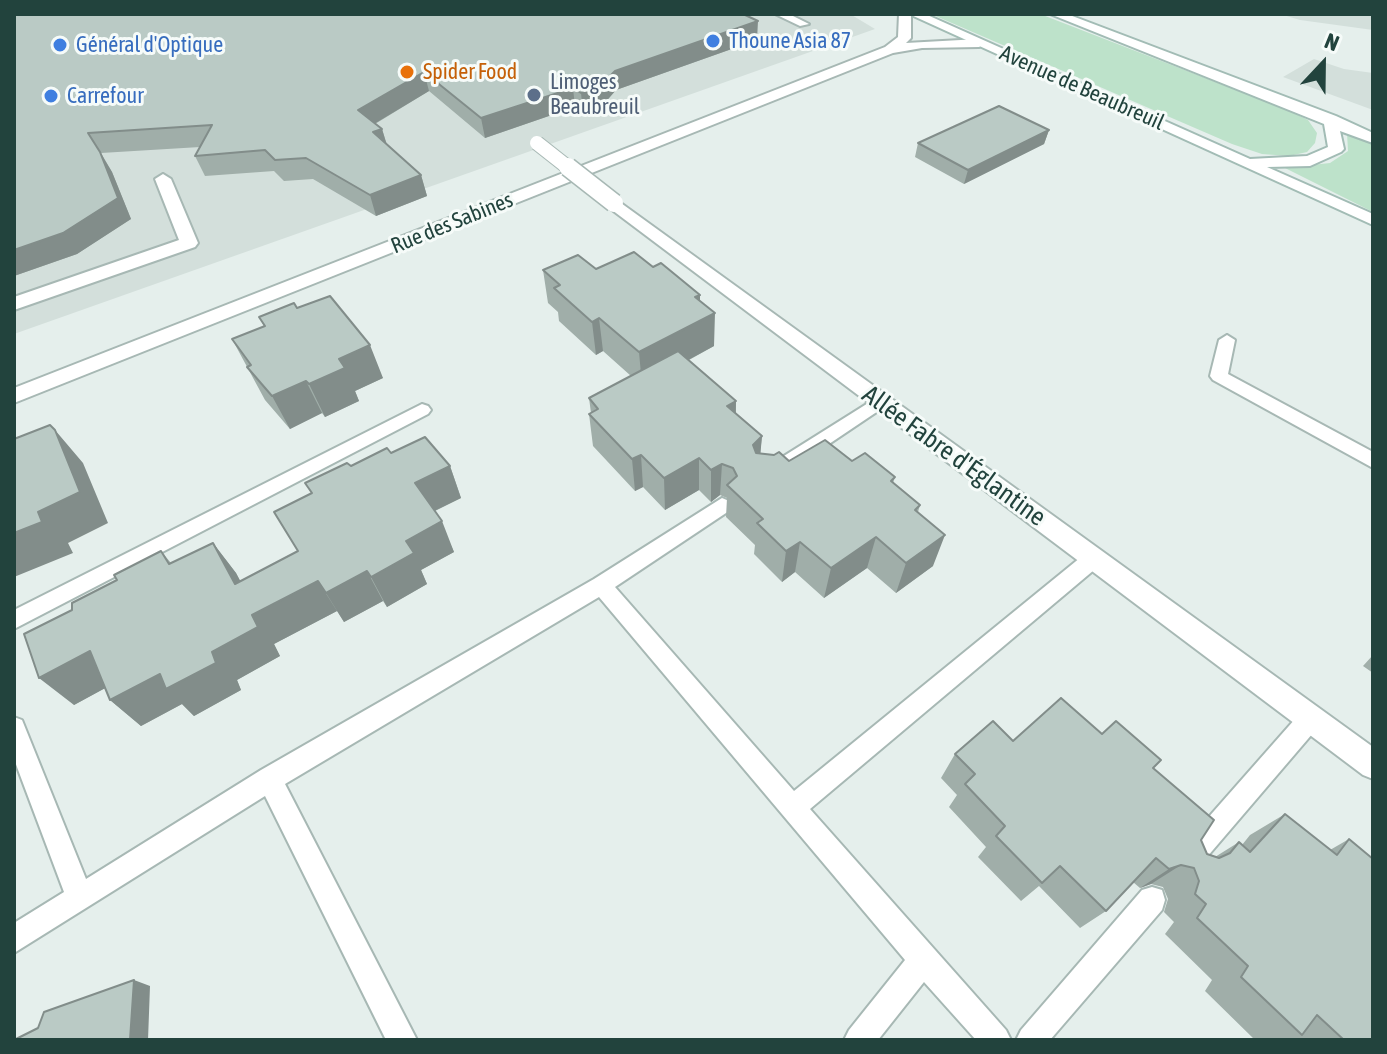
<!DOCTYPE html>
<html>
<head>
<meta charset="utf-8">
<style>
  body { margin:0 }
  #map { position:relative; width:1387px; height:1054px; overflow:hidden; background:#e5efec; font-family:"Asap Condensed",sans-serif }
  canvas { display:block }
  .frame { position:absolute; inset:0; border:16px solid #22433d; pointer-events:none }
  .north { position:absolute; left:1283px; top:24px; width:80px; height:80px; -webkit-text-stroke:6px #f6fbf9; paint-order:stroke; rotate:22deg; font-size:22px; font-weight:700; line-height:32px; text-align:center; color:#22433d }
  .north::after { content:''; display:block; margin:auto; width:28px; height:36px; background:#22433d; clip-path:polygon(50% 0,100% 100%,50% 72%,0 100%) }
</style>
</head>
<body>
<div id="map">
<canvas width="1387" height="1054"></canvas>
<div class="frame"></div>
<div class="north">N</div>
</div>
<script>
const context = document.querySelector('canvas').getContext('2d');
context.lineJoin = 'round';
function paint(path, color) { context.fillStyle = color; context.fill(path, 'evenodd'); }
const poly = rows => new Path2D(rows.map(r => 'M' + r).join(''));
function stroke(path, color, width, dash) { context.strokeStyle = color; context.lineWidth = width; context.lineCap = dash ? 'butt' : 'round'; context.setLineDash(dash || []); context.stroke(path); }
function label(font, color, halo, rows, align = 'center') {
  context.font = font + ' "Asap Condensed",sans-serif'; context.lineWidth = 6; context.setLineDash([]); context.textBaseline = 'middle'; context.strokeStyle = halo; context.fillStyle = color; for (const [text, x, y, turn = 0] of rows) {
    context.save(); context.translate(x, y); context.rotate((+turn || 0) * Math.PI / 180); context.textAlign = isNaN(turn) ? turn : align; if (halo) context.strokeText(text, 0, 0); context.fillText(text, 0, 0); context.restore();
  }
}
const built = poly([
  [14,14,850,14,875,29,14,334],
  [1280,14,1373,14,1373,30,1300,20],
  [1314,59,1344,69,1373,73,1373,110,1283,77]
]);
const green = poly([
  [931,14,1040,14,1288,110,1308,120,1317,133,1315,143,1307,152,1289,156,1262,154,1232,144],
  [1347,133,1373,145,1373,212,1285,168,1330,163,1348,151]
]);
const lane = poly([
  [775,14,789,14,809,24,800,26,775,14],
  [1227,335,1235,340,1228,374,1373,452,1373,468,1213,380,1210,376,1219,340,1227,335],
  [881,395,890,401,887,405,774,481,760,481,757,476,760,471,881,395],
  [422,404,428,406,431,410,428,414,14,629,14,610,422,404],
  [722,498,729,501,732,506,729,511,615,587,794,791,1086,553,1093,551,1100,553,1103,559,1100,565,810,809,1006,1030,1011,1040,976,1040,924,982,878,1040,844,1040,849,1030,905,960,599,597,285,784,417,1040,386,1040,265,796,14,953,14,923,64,892,14,759,14,717,22,720,86,879,261,770,594,579,722,498],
  [1311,707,1319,710,1323,718,1319,726,1195,871,1186,875,1177,871,1173,862,1177,853,1303,710,1311,707],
  [1152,887,1162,890,1165,900,1162,910,1050,1040,1016,1040,1021,1030,1142,890,1152,887]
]);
const street = poly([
  [899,14,911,14,911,38,906,43,979,39,986,43,979,47,922,48,893,53,14,403,14,388,885,47,898,37,899,14],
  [163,174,171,179,198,243,195,247,14,310,14,297,179,240,155,179,163,174],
  [614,198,1373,747,1373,779,1363,775,608,207,606,203,608,199,614,198]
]);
const secondary = poly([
  [909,14,925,14,1250,159,1307,156,1328,147,1324,124,1050,14,1067,14,1336,116,1373,133,1373,143,1340,131,1344,149,1341,152,1310,166,1267,167,1373,214,1373,225,909,14]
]);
const streetBridgeFar1 = poly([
  [537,143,570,169]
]);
const streetBridge = poly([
  [568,167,614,203]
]);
const wall = poly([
  [14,14,757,40,616,90,602,106,583,113,575,107,485,138,429,91,375,124,382,129,387,145,421,175,427,196,376,216,313,179,284,181,274,171,205,176,195,156,200,147,101,153,112,172,131,219,77,254,14,276],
  [1049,130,1044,144,964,184,915,157,918,143],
  [596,269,700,301,714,346,689,360,736,401,736,413,762,436,760,454,789,461,852,461,895,477,893,483,920,505,918,512,933,566,896,593,867,568,824,598,795,572,782,582,754,554,755,545,726,517,727,498,720,495,711,502,699,490,665,510,643,487,635,491,593,446,589,414,591,413,589,398,631,376,603,351,596,355,559,321,558,312,548,303,543,270],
  [297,308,383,378,355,391,359,401,325,417,322,413,290,429,265,400,232,339,264,326,259,317],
  [391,453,450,466,461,498,435,511,454,552,421,570,427,584,387,607,383,601,344,622,337,611,274,644,280,656,237,680,241,690,194,716,182,704,141,726,110,700,105,688,74,705,72,610,161,551,171,563,213,543,236,573,240,581,298,551,311,493,305,483],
  [1373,655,1373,673,1363,666],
  [1102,734,1153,768,1201,840,1207,854,1215,857,1239,842,1242,845,1250,835,1285,814,1330,850,1349,839,1373,1040,1290,1040,1288,1038,1280,1040,1255,1040,1205,991,1212,980,1165,934,1174,922,1164,912,1168,899,1163,887,1151,884,1140,888,1133,882,1106,911,1080,928,1039,886,1021,901,978,857,986,847,949,807,957,795,941,778,955,754,1013,741]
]);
const shadedWall = poly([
  [758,21,757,40,616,90,602,106,583,113,581,93,615,71],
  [424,72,429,91,364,130,358,110],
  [573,88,575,107,485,138,481,118],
  [382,129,388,149,373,132],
  [1049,130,1044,144,964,184,968,170],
  [100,152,112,172,131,219,77,254,14,276,14,250],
  [421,175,427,196,376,216,370,195],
  [700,295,700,321,715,313,714,346,642,385,639,352,695,297],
  [599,318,603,351,596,355,592,322],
  [370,345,383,378,355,391,359,401,325,417,309,384,339,359],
  [306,381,322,413,290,429,272,396],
  [736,401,735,434,727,406],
  [55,430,83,463,108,523,68,543,73,553,14,577,14,533,38,512],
  [762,436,759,469,753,445],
  [641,455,643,487,635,491,632,459],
  [699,458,699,490,665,510,664,478],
  [722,464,720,495,711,502,711,470],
  [450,466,461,498,428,514,415,483],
  [442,521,454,552,421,570,427,584,387,607,371,577,406,541],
  [945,535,933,566,896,593,906,563],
  [876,537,867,568,824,598,831,568],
  [800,542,795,572,782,582,786,551],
  [213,543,236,573,257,612,318,581,337,611,274,644,280,656,237,680,241,690,194,716,182,704,141,726,110,700,160,674,235,584],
  [367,571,383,601,344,622,326,593],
  [90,651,122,679,74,705,39,678],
  [1181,865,1151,884,1140,888,1169,869],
  [134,980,150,986,148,1040,130,1040]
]);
const building = poly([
  [14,14,743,14,758,21,615,71,600,86,581,93,573,88,481,118,424,72,358,110,382,129,373,132,421,175,370,195,306,158,275,160,265,150,195,156,212,125,88,133,100,152,118,198,63,233,14,250,14,14],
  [999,106,1049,130,968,170,918,143,999,106],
  [634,252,653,267,661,263,700,295,695,297,715,313,639,352,599,318,592,322,554,288,560,285,543,270,578,255,596,269,634,252],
  [330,296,370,345,339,359,345,368,309,384,306,381,272,396,247,367,251,365,232,339,265,326,259,317,294,303,297,308,330,296],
  [678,351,736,401,727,406,762,436,753,445,756,453,774,455,779,452,789,461,825,440,852,461,865,453,895,477,891,481,920,505,915,510,945,535,906,563,876,537,831,568,800,542,786,551,757,523,763,519,727,485,737,476,733,468,722,464,711,470,699,458,664,478,641,455,632,459,589,414,598,409,589,398,678,351],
  [50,425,55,430,80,492,38,512,42,522,14,533,14,439,50,425],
  [425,437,450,466,415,483,442,521,406,541,414,553,371,577,367,571,326,593,318,581,252,615,258,627,212,652,216,663,166,689,160,674,110,700,90,651,39,678,24,634,72,610,72,603,117,580,114,575,161,551,169,564,213,543,235,584,298,551,274,512,312,493,305,483,347,463,351,466,387,448,391,453,425,437],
  [1061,698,1102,734,1116,721,1161,760,1153,768,1214,820,1201,840,1207,854,1219,858,1230,853,1239,842,1250,852,1285,814,1337,855,1349,839,1373,859,1373,1040,1344,1040,1317,1015,1302,1035,1241,977,1248,966,1197,918,1206,904,1195,894,1199,881,1194,868,1181,865,1169,869,1156,858,1106,911,1060,866,1042,883,996,836,1005,826,965,784,975,774,955,754,993,721,1013,741,1061,698],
  [134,980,130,1040,14,1040,38,1028,44,1012,134,980]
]);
const markers = [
  [713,41,8,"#3f7fe0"],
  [60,45,8,"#3f7fe0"],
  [407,72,8,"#e8710a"],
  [534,95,8,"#5c6f8a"],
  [51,96,8,"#3f7fe0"]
];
const farShopnames = [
  ["Thoune Asia 87",729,41],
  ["Général d'Optique",76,45],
  ["Carrefour",67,96]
];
const farFoodnames = [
  ["Spider Food",423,72]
];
const farServicenames = [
  ["Limoges",550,82],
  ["Beaubreuil",550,107]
];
const farStreetnames = [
  ["Avenue de Beaubreuil",1082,88,24],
  ["Rue des Sabines",452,223,-22]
];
const streetNames = [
  ["Allée Fabre d'Églantine",954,456,36]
];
paint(built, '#d3dfdb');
paint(green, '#bde2ca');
stroke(lane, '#a7b8b4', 4);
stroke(street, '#a7b8b4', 4);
stroke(secondary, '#a2bcb5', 4);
paint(lane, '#fff');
paint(street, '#fff');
paint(secondary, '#fff');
stroke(streetBridgeFar1, '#a7b8b4', 16, []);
stroke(streetBridge, '#a7b8b4', 21, []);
stroke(streetBridgeFar1, '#fff', 14);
stroke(streetBridge, '#fff', 18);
paint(wall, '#a0aea9');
paint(shadedWall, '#828d8a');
paint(building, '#bacac5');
stroke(building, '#828d8a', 2);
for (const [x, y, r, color] of markers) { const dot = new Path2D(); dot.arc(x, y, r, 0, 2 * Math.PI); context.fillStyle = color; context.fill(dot); stroke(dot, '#f6fbf9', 3); }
label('22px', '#366cbe', '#f6fbf9', farShopnames, 'left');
label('22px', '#c56008', '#f6fbf9', farFoodnames, 'left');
label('22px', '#4e5e75', '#f6fbf9', farServicenames, 'left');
label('22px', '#22433d', '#f6fbf9', farStreetnames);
label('26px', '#22433d', '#f6fbf9', streetNames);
</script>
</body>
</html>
